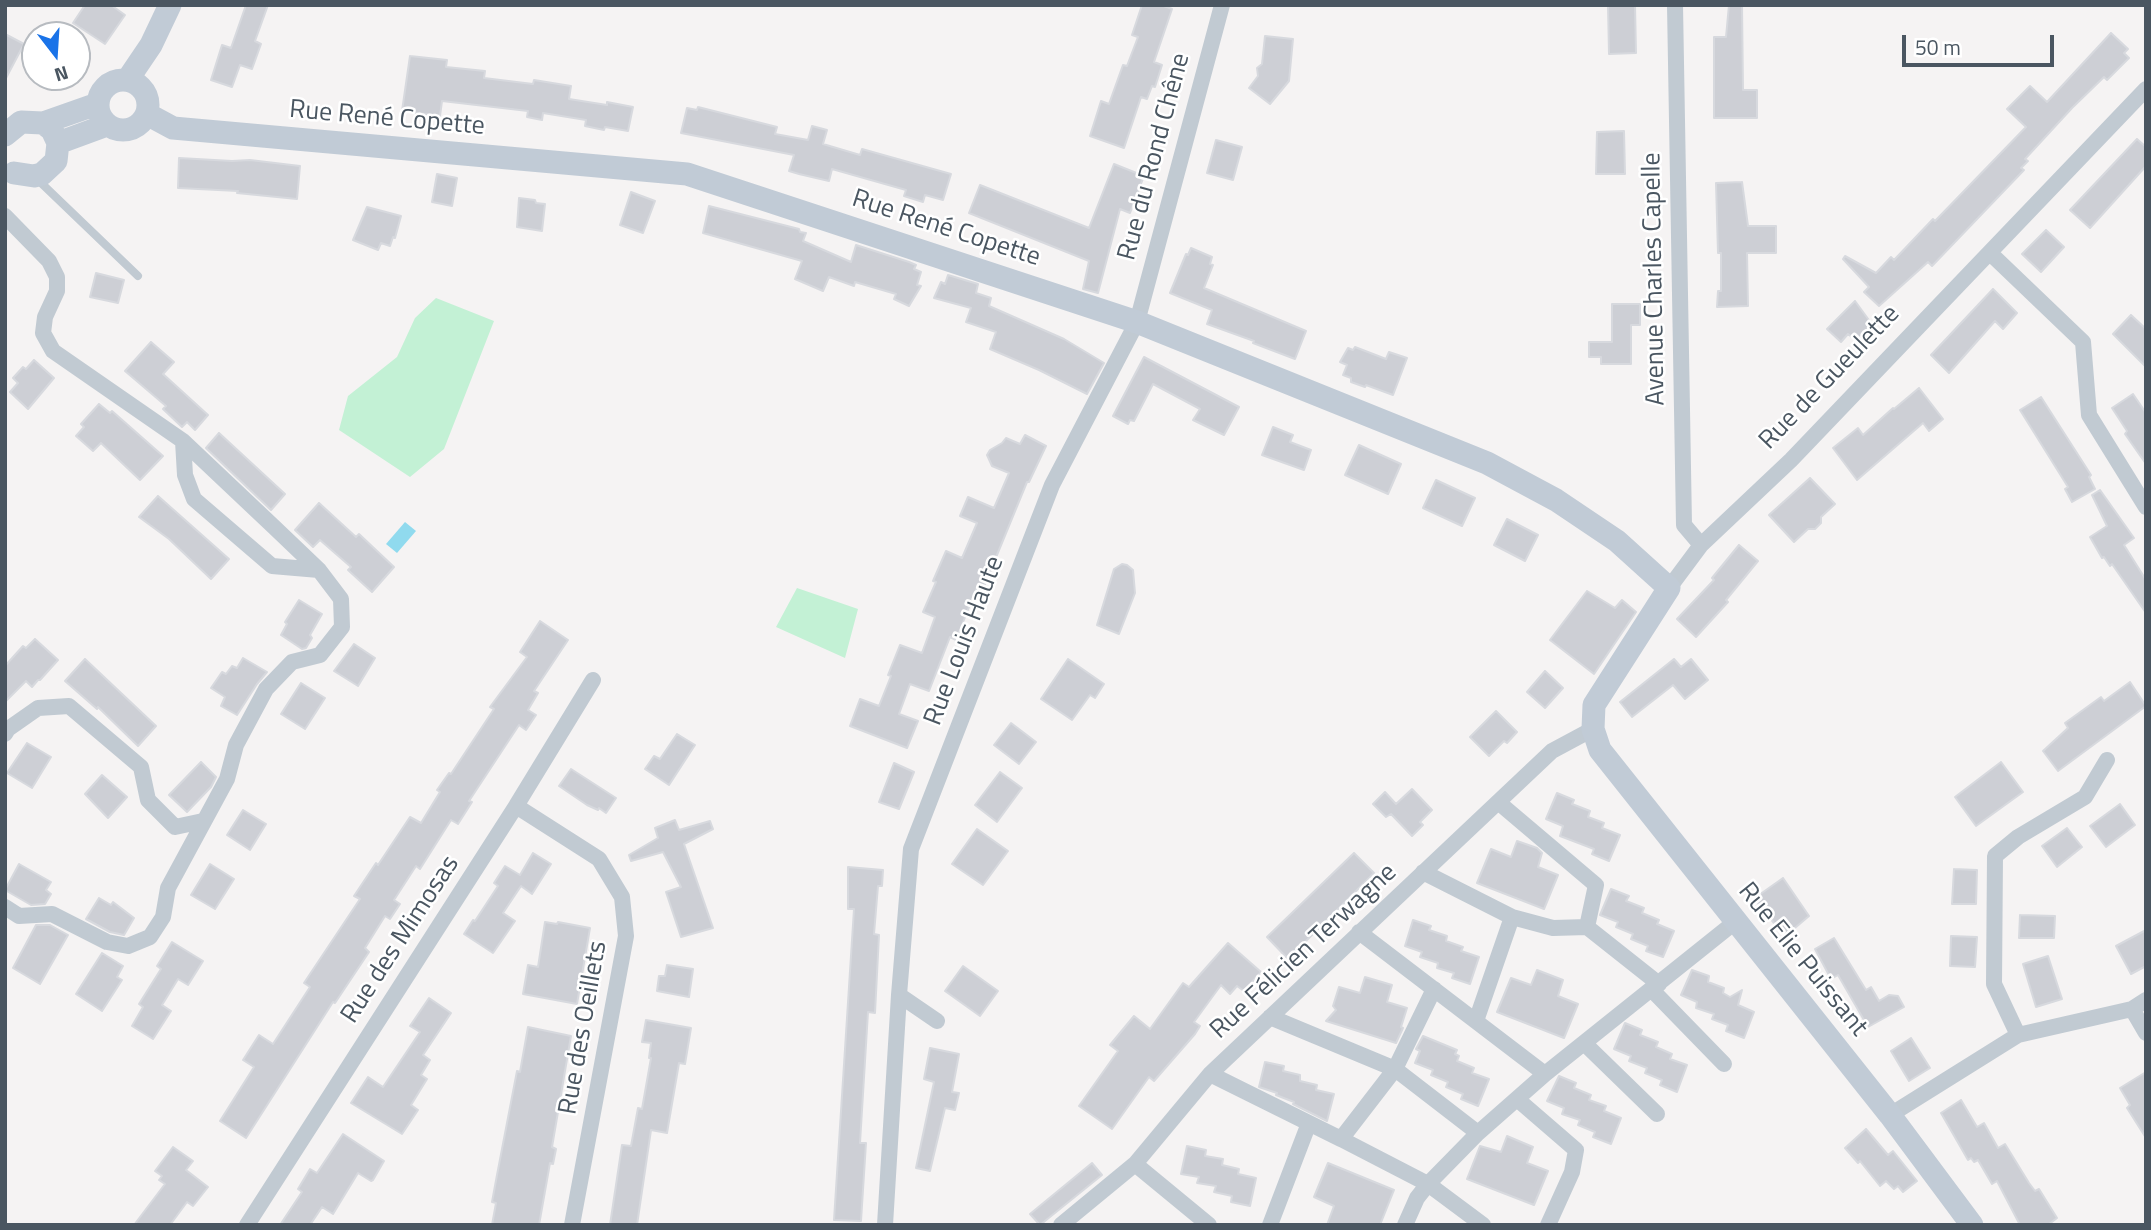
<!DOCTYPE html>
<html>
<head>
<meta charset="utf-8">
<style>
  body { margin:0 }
  #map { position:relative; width:2151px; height:1230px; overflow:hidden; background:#f5f3f3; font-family:"Titillium Web",sans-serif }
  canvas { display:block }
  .frame { position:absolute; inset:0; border:7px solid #4a5661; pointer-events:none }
  .north { position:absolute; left:21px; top:21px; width:70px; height:70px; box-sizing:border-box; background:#fff; border:2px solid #b7bbc0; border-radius:50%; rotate:163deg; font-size:19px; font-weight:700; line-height:28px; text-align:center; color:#4a5661 }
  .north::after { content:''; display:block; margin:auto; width:24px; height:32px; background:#1a73e8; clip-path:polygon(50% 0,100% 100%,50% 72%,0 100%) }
  .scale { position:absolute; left:1902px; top:35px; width:152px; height:32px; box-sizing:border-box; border:4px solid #4a5661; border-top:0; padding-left:9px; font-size:21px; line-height:24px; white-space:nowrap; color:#4a5661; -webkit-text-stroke:5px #fff; paint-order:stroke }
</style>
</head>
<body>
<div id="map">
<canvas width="2151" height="1230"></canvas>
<div class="frame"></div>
<div class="north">N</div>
<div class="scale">50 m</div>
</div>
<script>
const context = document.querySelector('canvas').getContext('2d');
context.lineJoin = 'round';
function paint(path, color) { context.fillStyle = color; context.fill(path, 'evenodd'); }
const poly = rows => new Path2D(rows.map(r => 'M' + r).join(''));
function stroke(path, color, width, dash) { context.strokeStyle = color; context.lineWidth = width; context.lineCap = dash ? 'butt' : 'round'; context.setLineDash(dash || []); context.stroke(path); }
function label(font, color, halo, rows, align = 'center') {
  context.font = font + ' "Titillium Web",sans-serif'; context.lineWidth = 5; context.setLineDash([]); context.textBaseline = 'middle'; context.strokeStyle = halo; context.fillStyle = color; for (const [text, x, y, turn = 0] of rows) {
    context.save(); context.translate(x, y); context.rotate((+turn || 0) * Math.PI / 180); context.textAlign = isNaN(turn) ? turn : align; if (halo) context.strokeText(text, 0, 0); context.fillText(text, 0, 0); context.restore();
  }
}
const green = poly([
  [436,298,494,321,444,449,410,477,339,430,348,396,397,357,415,318],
  [797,588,858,609,845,658,776,627]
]);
const water = poly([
  [405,522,416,531,397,553,386,544]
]);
const building = poly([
  [85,5,111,5,125,15,105,44,73,23,85,5],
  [246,5,268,5,255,41,261,44,252,69,240,65,232,87,211,80,222,45,231,48,246,5],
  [1142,5,1161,5,1172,9,1154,62,1162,65,1155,87,1152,86,1147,99,1141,97,1124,148,1090,136,1101,101,1109,104,1123,65,1127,66,1138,37,1132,35,1142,5],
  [1608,5,1635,5,1636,53,1609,54,1608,5],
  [1729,5,1742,5,1743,90,1757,90,1757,118,1714,118,1714,37,1726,37,1729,5],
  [2111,33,2128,49,2124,53,2129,58,2107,80,2104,77,2072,108,2025,159,2028,161,2021,168,2024,170,1932,266,1928,262,1879,306,1864,292,1869,287,1843,259,1845,256,1876,273,1891,257,1894,260,1933,219,1935,221,2026,127,2007,109,2030,86,2047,102,2111,33],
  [5,34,24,44,5,80,5,34],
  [1265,36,1293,39,1289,81,1270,104,1249,88,1258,76,1257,68,1262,64,1265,36],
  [410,56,447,60,446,67,485,71,484,78,533,84,534,80,571,86,569,99,607,105,607,102,633,107,628,131,605,127,604,130,585,126,586,120,543,113,542,120,527,117,528,111,442,101,440,116,402,111,410,56],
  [698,107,777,127,775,134,808,140,812,126,827,130,823,144,860,155,862,149,951,174,943,200,925,195,923,202,904,196,906,190,832,169,829,181,799,174,789,171,794,155,681,133,687,108,697,110,698,107],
  [1624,131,1625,174,1596,174,1597,132,1624,131],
  [2137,139,2146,147,2146,166,2090,228,2070,210,2137,139],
  [1216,140,1242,147,1233,180,1207,173,1216,140],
  [179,158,232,161,250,160,300,166,297,199,237,193,238,191,178,188,179,158],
  [1114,164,1144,176,1130,213,1120,209,1098,293,1083,289,1089,261,969,213,980,185,1089,228,1114,164],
  [437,174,457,178,452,206,432,202,437,174],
  [1742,182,1748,226,1776,226,1776,253,1747,253,1748,306,1717,307,1718,291,1721,291,1721,253,1718,253,1716,183,1742,182],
  [631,192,655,201,643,233,620,225,631,192],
  [519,198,535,200,536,203,545,204,542,231,517,227,519,198],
  [709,206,799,229,800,232,806,233,803,241,851,262,856,245,909,262,916,265,914,269,921,272,917,285,921,286,909,306,894,299,896,294,855,282,854,286,829,277,823,291,795,279,802,261,703,233,709,206],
  [367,207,401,216,395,238,393,237,390,246,381,243,378,250,353,240,367,207],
  [2046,230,2064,247,2041,272,2022,254,2046,230],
  [1191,248,1212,257,1210,264,1213,265,1204,288,1306,331,1295,359,1253,343,1254,341,1207,324,1212,310,1170,293,1186,254,1188,255,1191,248],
  [96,273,124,280,118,303,90,297,96,273],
  [948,275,978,284,976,293,991,298,989,306,1064,339,1104,363,1087,394,1039,370,990,349,996,332,966,322,971,308,934,298,941,282,945,284,948,275],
  [1993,289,2017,313,2003,329,1995,321,1949,373,1931,355,1993,289],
  [1855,301,1874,327,1859,343,1848,334,1841,342,1827,329,1855,301],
  [1612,304,1640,304,1640,325,1631,325,1631,364,1601,364,1601,357,1589,357,1589,342,1612,342,1612,304],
  [2131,315,2146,329,2146,367,2113,334,2131,315],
  [151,342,174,362,163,374,208,415,195,430,187,422,182,427,163,409,166,406,125,371,151,342],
  [1355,347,1386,359,1389,352,1407,358,1393,395,1366,385,1365,387,1351,382,1351,378,1343,375,1347,365,1340,362,1348,348,1353,350,1355,347],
  [1144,357,1239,407,1224,435,1193,420,1200,409,1153,384,1134,421,1130,420,1128,424,1113,416,1144,357],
  [34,360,54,378,28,409,10,392,18,383,13,378,23,367,26,369,34,360],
  [1919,388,1943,419,1929,431,1923,423,1857,480,1833,448,1858,428,1863,435,1893,408,1894,409,1919,388],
  [2133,394,2146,413,2146,464,2125,434,2127,431,2112,408,2133,394],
  [2041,397,2091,475,2089,477,2095,489,2072,502,2065,489,2068,487,2020,410,2041,397],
  [99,404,110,413,112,411,163,456,140,480,101,443,93,451,76,436,84,427,81,424,99,404],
  [1273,427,1293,435,1290,442,1311,450,1304,470,1262,455,1273,427],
  [219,433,285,494,271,510,206,448,219,433],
  [1025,435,1046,446,1029,482,1027,482,983,589,977,587,956,640,950,637,929,691,910,684,899,714,918,721,907,748,850,726,860,699,879,706,891,676,888,675,900,645,922,653,935,617,923,612,936,582,933,581,946,551,962,558,977,523,960,516,968,497,994,508,1009,473,992,466,987,455,990,450,1002,443,1006,438,1020,444,1025,435],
  [1359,445,1401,464,1388,494,1345,475,1359,445],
  [1810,478,1835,504,1821,517,1821,523,1815,529,1808,529,1794,542,1769,515,1810,478],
  [1436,480,1475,498,1462,526,1423,508,1436,480],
  [2100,490,2134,538,2124,545,2146,580,2146,613,2112,564,2110,566,2104,557,2102,558,2090,537,2107,526,2092,495,2100,490],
  [158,496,229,559,211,579,169,539,139,517,158,496],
  [319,503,356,537,359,534,394,567,372,592,348,570,351,567,320,540,313,547,295,530,319,503],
  [1507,519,1538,535,1525,561,1494,545,1507,519],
  [1739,545,1758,561,1726,600,1728,602,1696,637,1677,619,1714,580,1712,578,1739,545],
  [1122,564,1127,565,1133,570,1135,593,1119,634,1097,625,1114,569,1122,564],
  [1587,591,1615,608,1622,600,1636,612,1594,674,1550,640,1587,591],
  [299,600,322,614,310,635,312,638,306,648,302,649,281,635,287,624,285,622,299,600],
  [540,621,568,640,534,691,538,693,528,710,536,715,526,730,519,725,469,801,472,802,458,824,451,820,420,869,416,866,394,900,400,904,390,919,385,916,365,948,369,952,335,1003,333,1002,246,1138,220,1121,254,1067,243,1060,259,1035,273,1044,310,987,304,983,360,899,354,896,376,863,378,865,410,817,421,823,440,792,437,790,449,773,451,774,494,709,490,707,527,657,520,652,540,621],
  [35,639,58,660,40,680,38,680,32,687,26,681,5,702,5,666,23,646,26,648,35,639],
  [354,644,375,658,358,686,334,671,354,644],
  [243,658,267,672,257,684,237,715,221,706,225,697,211,688,222,672,226,674,232,666,237,668,243,658],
  [85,659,156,726,138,746,98,707,97,709,65,681,85,659],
  [1068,659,1104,684,1095,698,1090,695,1072,720,1041,699,1068,659],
  [1674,659,1681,667,1691,659,1708,680,1685,699,1673,685,1632,717,1620,702,1674,659],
  [1545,671,1563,688,1545,708,1527,692,1545,671],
  [2130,682,2146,706,2058,771,2043,751,2068,728,2065,723,2101,697,2104,701,2130,682],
  [301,683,325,698,305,729,281,714,301,683],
  [1496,711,1517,732,1507,743,1504,741,1489,756,1470,737,1496,711],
  [1011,723,1036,742,1019,764,994,745,1011,723],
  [677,734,695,745,669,785,645,769,654,756,660,759,677,734],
  [27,743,51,757,32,788,7,773,27,743],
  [201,762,216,777,211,787,187,812,169,795,201,762],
  [2001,762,2023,792,1976,826,1955,797,2001,762],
  [894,763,914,772,899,809,879,802,894,763],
  [571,769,616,798,606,813,599,808,598,810,587,805,559,786,571,769],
  [1000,772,1022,788,997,822,975,805,1000,772],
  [102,775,127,797,108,818,85,794,102,775],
  [1412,789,1432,810,1420,822,1423,825,1412,836,1391,814,1386,817,1373,804,1385,792,1396,804,1412,789],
  [1557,793,1574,800,1572,804,1590,811,1588,817,1604,823,1602,828,1620,835,1609,861,1592,854,1594,849,1560,836,1563,826,1546,819,1557,793],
  [2120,804,2135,825,2106,847,2090,826,2120,804],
  [243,810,266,824,250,850,227,835,243,810],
  [675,820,679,830,710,821,713,829,684,844,713,928,681,937,666,892,681,887,663,852,631,861,629,855,658,838,655,828,675,820],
  [2067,828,2082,847,2057,867,2042,846,2067,828],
  [977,829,1008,851,983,885,952,864,977,829],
  [1517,841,1537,848,1542,853,1538,867,1558,875,1544,909,1477,883,1491,849,1511,857,1517,841],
  [533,853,551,864,532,894,521,886,503,913,515,921,493,953,464,934,473,920,475,921,498,886,494,883,505,866,520,875,533,853],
  [1354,853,1374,873,1288,959,1267,937,1354,853],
  [19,864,51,882,46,890,51,894,45,904,31,905,5,890,19,864],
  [210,864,234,879,215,909,191,895,210,864],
  [848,867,883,870,882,886,878,886,874,934,879,935,875,1013,868,1012,860,1143,866,1143,861,1221,834,1220,854,909,848,909,848,867],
  [1954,869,1977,870,1976,904,1952,904,1954,869],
  [1783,878,1809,916,1789,933,1782,933,1757,902,1761,898,1759,895,1783,878],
  [1611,889,1629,896,1626,901,1644,908,1642,913,1659,920,1657,924,1674,931,1663,957,1646,951,1648,946,1631,939,1633,934,1616,927,1618,922,1600,915,1611,889],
  [99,898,111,905,113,902,134,918,124,935,110,932,86,919,99,898],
  [2020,915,2055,916,2054,938,2019,938,2020,915],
  [1413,920,1431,926,1429,930,1447,936,1446,941,1463,947,1461,951,1479,957,1470,984,1452,978,1454,973,1437,968,1438,963,1420,957,1422,952,1405,946,1413,920],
  [545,922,557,924,558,922,590,928,577,1004,523,994,528,965,538,967,545,922],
  [36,925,50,925,68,935,40,984,13,968,36,925],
  [2146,930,2146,966,2131,974,2116,946,2146,930],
  [1951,936,1977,937,1975,967,1950,966,1951,936],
  [1834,938,1866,990,1871,987,1879,1001,1889,995,1898,996,1904,1007,1868,1027,1838,975,1831,979,1815,949,1834,938],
  [172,942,203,961,188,985,178,979,162,1005,171,1011,153,1039,132,1026,143,1007,139,1004,161,969,157,966,172,942],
  [1228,943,1261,972,1244,991,1237,986,1230,994,1221,985,1194,1022,1200,1026,1195,1034,1154,1081,1149,1077,1112,1129,1079,1106,1118,1051,1110,1045,1134,1016,1150,1029,1183,983,1189,987,1228,943],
  [102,953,123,966,117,977,122,980,102,1011,76,994,102,953],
  [2048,956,2062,999,2036,1007,2023,964,2048,956],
  [667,965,693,969,689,997,657,991,659,976,665,976,667,965],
  [963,966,998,991,980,1016,945,991,963,966],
  [1537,970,1563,980,1558,996,1578,1004,1564,1038,1497,1012,1511,978,1531,985,1537,970],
  [1692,970,1709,976,1708,982,1724,988,1723,993,1730,997,1742,990,1738,1005,1754,1012,1744,1038,1726,1031,1728,1025,1712,1019,1714,1014,1696,1008,1697,1002,1681,995,1692,970],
  [1365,977,1392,985,1387,1002,1407,1008,1401,1027,1403,1028,1396,1043,1326,1021,1336,1010,1333,1006,1339,987,1360,993,1365,977],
  [429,998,451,1013,423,1055,430,1060,421,1075,427,1079,411,1105,418,1110,402,1134,351,1103,368,1077,383,1087,420,1032,410,1026,429,998],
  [646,1020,691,1028,685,1064,679,1063,667,1133,651,1130,637,1225,610,1225,622,1145,631,1146,638,1108,642,1109,651,1058,649,1058,651,1043,642,1042,646,1020],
  [1625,1023,1642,1030,1640,1035,1658,1042,1656,1047,1672,1054,1670,1059,1687,1065,1677,1092,1660,1085,1662,1080,1645,1073,1647,1068,1629,1061,1631,1056,1614,1049,1625,1023],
  [528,1027,571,1036,552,1147,556,1149,553,1164,550,1163,539,1225,492,1225,496,1203,492,1202,497,1175,517,1071,520,1072,528,1027],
  [1423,1036,1457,1050,1455,1054,1459,1056,1457,1061,1474,1068,1472,1073,1489,1079,1478,1106,1461,1099,1463,1094,1446,1087,1448,1082,1431,1075,1433,1070,1415,1063,1420,1051,1416,1049,1423,1036],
  [1911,1038,1930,1068,1909,1081,1891,1051,1911,1038],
  [930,1048,959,1054,952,1092,959,1093,955,1110,945,1108,930,1171,916,1168,934,1082,924,1079,930,1048],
  [1265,1062,1284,1066,1283,1071,1300,1075,1300,1081,1317,1085,1316,1090,1334,1094,1327,1121,1293,1104,1294,1102,1276,1095,1277,1093,1259,1087,1265,1062],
  [2146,1072,2146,1138,2127,1108,2130,1105,2120,1088,2146,1072],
  [1559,1076,1576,1083,1574,1088,1591,1095,1589,1100,1606,1106,1604,1111,1621,1118,1611,1144,1593,1137,1595,1132,1578,1125,1580,1120,1562,1114,1564,1108,1547,1101,1559,1076],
  [1961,1100,1977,1127,1984,1123,1998,1148,2005,1144,2029,1183,2035,1191,2039,1189,2057,1218,2048,1225,2020,1225,1997,1181,1992,1184,1978,1160,1974,1162,1971,1158,1968,1160,1941,1113,1961,1100],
  [1866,1129,1888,1155,1893,1151,1917,1181,1903,1192,1898,1186,1894,1189,1886,1181,1880,1186,1860,1161,1858,1163,1845,1148,1866,1129],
  [343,1134,384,1161,373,1180,371,1181,358,1173,333,1214,322,1207,310,1225,280,1225,302,1192,298,1189,310,1169,317,1173,343,1134],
  [1507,1136,1533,1147,1527,1163,1548,1171,1534,1205,1467,1179,1480,1146,1501,1152,1507,1136],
  [1187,1146,1206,1150,1205,1156,1223,1159,1222,1165,1239,1169,1238,1174,1256,1178,1250,1206,1231,1202,1232,1196,1214,1192,1216,1186,1197,1183,1199,1177,1181,1174,1187,1146],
  [173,1147,193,1161,186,1170,208,1187,193,1206,187,1202,170,1225,134,1225,165,1184,159,1180,162,1176,155,1171,173,1147],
  [1092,1163,1102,1175,1040,1225,1030,1214,1092,1163],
  [1328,1163,1394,1190,1380,1225,1327,1225,1334,1206,1314,1197,1328,1163]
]);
const lane = poly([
  [38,180,138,276]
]);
const street = poly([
  [1675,5,1684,525,1701,545],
  [5,216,49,261,57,277,57,291,45,317,43,333,53,351,183,441,274,527,319,570,341,599,342,627,320,655,292,662,266,689,236,745,227,779,168,888,163,917,150,937,128,946,107,942,52,914,19,916,5,907],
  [1990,253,2083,342,2089,415,2146,507],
  [183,441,185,475,194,499,272,566,319,570],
  [1669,588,1701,545,1791,460,2146,89],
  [5,734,8,729,38,708,69,706,141,767,148,800,175,827,203,821],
  [1498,802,1596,885,1587,927],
  [516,806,599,859,622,897,626,936,572,1225],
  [1423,872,1512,917,1553,928,1587,927,1659,984],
  [1359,932,1545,1074],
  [1652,990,1724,1064],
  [899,995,937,1021],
  [2132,1009,2146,1033],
  [1270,1017,1395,1069,1434,989],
  [1476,1021,1512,917],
  [2018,1035,1994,984,1995,856,2018,837,2085,797,2107,760],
  [1584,1043,1657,1114],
  [1210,1074,1341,1139],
  [1517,1099,1576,1150,1572,1172,1548,1225],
  [1890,1115,2018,1035,2132,1009,2146,1000],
  [1478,1133,1395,1069,1341,1139,1428,1184,1478,1133,1545,1074,1735,922],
  [1135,1164,1209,1225],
  [247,1225,516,806,593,680],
  [885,1225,899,995,911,849,1052,485,1137,322,1222,5],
  [1061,1225,1135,1164,1210,1074,1552,751,1593,729],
  [1270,1225,1309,1123],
  [1405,1225,1417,1198,1428,1184,1483,1225]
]);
const secondary = poly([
  [128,79,151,45,170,5],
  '98 105a25 25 0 1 1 50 0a25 25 0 1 1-50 0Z',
  [147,114,173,128,687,174,1137,322,1487,463,1556,500,1617,541,1669,588,1594,705,1593,729,1600,750,1890,1115,1972,1225],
  [43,123,97,104],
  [5,135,21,122,43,123,52,130,58,143,56,161,42,174,34,176,14,173],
  [58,143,107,125]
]);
const streetNames = [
  ["Rue René Copette",387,119,5],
  ["Rue du Rond Chêne",1155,157,-75],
  ["Rue René Copette",946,229,18],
  ["Avenue Charles Capelle",1655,279,-91],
  ["Rue de Gueulette",1830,378,-46],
  ["Rue Louis Haute",965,641,-69],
  ["Rue des Mimosas",401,940,-57],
  ["Rue Félicien Terwagne",1304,952,-43],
  ["Rue Elie Puissant",1802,960,51],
  ["Rue des Oeillets",584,1028,-80]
];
paint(green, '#c3f1d5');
paint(water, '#90daee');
paint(building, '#cdcfd5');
stroke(building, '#d7d9de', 2);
stroke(lane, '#c1cad2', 8);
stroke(street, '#c1cad2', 16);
stroke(secondary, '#c1cbd6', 23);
label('26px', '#4a5661', '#fff', streetNames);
</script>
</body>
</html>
